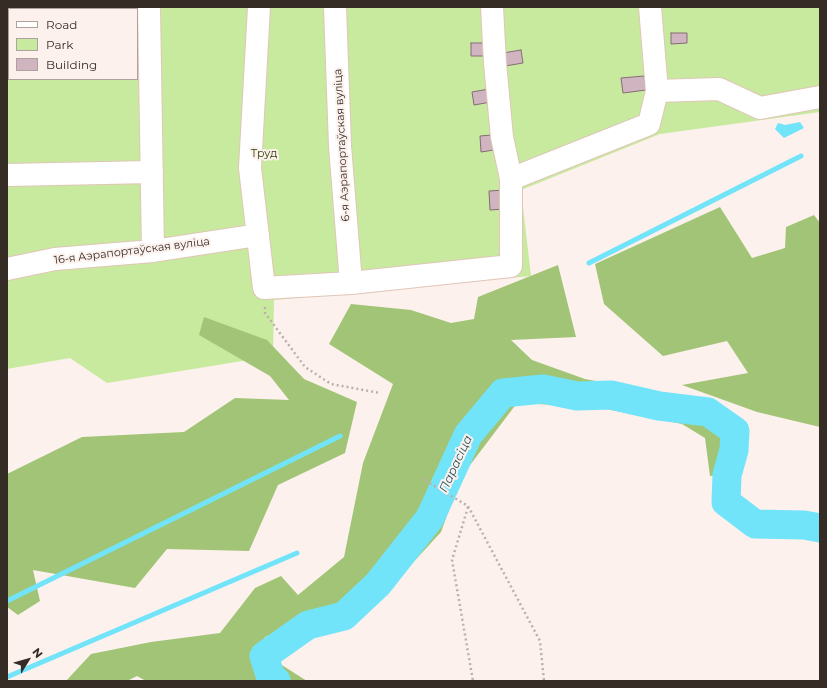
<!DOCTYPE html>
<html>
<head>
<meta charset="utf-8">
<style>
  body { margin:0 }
  #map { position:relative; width:827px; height:688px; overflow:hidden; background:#fcf1ec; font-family:Montserrat,sans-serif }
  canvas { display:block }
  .frame { position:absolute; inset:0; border:8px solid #362c26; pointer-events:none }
  .legend { position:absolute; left:8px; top:8px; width:130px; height:72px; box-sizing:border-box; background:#fcf1ec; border:1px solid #ada29d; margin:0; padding:5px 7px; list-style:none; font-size:12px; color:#362c26 }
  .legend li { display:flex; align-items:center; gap:8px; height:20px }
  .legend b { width:20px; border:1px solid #ada29d }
  .north { position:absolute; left:8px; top:640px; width:40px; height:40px; -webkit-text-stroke:3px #fcf1ec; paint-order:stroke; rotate:53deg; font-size:11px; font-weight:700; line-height:16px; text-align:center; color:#362c26 }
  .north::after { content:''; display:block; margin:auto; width:14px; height:18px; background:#362c26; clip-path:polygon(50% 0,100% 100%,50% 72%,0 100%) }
</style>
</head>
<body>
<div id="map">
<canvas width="827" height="688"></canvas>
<div class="frame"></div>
<ul class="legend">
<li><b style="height:5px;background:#fff"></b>Road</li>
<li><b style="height:11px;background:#c8ea9e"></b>Park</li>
<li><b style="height:11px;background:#d0b5c0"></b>Building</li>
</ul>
<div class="north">N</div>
</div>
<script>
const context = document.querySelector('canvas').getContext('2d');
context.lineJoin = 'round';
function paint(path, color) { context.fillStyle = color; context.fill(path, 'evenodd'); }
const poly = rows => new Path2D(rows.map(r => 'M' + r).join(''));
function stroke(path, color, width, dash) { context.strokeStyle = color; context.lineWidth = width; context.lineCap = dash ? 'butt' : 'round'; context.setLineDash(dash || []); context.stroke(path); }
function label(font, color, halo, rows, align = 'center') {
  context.font = font + ' Montserrat,sans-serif'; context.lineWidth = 4; context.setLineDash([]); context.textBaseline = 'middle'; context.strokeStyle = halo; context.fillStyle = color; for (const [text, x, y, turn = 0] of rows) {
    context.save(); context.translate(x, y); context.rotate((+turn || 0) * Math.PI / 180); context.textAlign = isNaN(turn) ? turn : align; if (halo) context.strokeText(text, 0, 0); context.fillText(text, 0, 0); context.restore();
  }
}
const green = poly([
  [7,7,820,7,820,112,660,134,521,190,531,276,274,300,273,356,107,383,70,358,7,369],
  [9,9,137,9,137,79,9,79]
]);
const forest = poly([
  [720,207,752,258,785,248,786,227,814,215,820,223,820,427,757,412,682,385,748,373,727,341,663,356,604,304,595,264],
  [558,265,576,337,511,340,532,360,585,379,706,402,741,426,743,473,710,476,705,438,682,424,596,407,517,403,461,477,441,532,375,604,352,602,265,637,258,650,307,681,146,681,137,676,127,681,66,681,91,654,151,642,220,633,255,588,281,576,298,595,344,557,363,463,393,384,329,344,351,304,411,310,451,323,474,319,478,297],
  [204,317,267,340,304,379,357,402,345,453,278,485,249,551,167,549,135,588,33,570,40,601,18,615,7,607,7,474,82,437,184,432,235,398,289,400,270,376,199,335]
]);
const water = poly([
  [800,122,804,128,784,138,775,129,778,123,785,125]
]);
const stream = poly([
  [589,263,801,156],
  [7,601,340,436],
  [7,677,297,553]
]);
const river = poly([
  [276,681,271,678,264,656,308,625,344,616,378,584,430,518,468,435,503,393,543,389,577,396,611,395,659,406,708,412,735,431,734,450,727,475,726,502,755,524,804,525,820,528]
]);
const building = poly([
  [671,33,687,33,687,43,671,44,671,33],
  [471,43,487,43,487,56,471,56,471,43],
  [521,50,523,63,505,66,503,53,521,50],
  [644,76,646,90,623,93,621,78,644,76],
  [489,89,491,102,474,105,472,92,489,89],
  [492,135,494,150,481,152,480,136,492,135],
  [504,190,504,209,490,210,489,191,504,190]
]);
const path = poly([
  [265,307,265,313,305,367,331,384,380,393],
  [421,478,468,506,540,641,544,681],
  [468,507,452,560,473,681]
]);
const minor = poly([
  [149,7,153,251],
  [259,7,250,168,264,288,351,283,511,266,511,179,502,137,495,63,492,7],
  [335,7,340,146,351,283],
  [657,91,719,89,760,108,820,97],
  [7,175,152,172],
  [511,179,649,124,657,91,650,7],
  [7,269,55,259,153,251,258,235]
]);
const streetNames = [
  ["6-я Аэрапортаўская вуліца",342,145,-93],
  ["16-я Аэрапортаўская вуліца",132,251,-7]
];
const parkNames = [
  ["Труд",264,154]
];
const waterNames = [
  ["Парасіца",456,464,-65]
];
paint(green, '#c8ea9e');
paint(forest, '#a2c477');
paint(water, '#71e4fa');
stroke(stream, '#71e4fa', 5);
stroke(river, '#71e4fa', 29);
paint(building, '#d0b5c0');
stroke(building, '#856c76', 1);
stroke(minor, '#e0c6b8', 24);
stroke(path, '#bbb0ab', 2.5, [2, 3]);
stroke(minor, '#fff', 22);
label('11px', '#362c26', '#fcf1ec', streetNames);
label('11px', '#2c4007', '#fcf1ec', parkNames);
label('italic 12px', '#265761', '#fcf1ec', waterNames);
</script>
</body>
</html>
